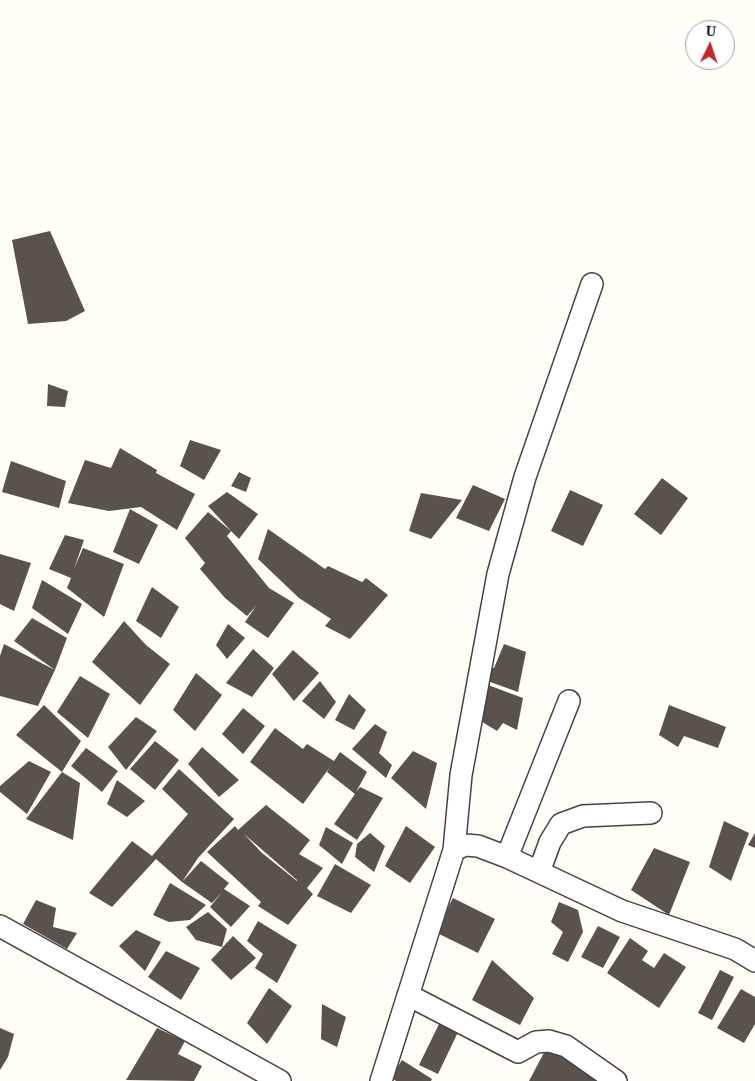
<!DOCTYPE html>
<html>
<head>
<meta charset="utf-8">
<style>
  body { margin:0 }
  #map { position:relative; width:755px; height:1081px; overflow:hidden; background:#fffdf5; font-family:"Noto Serif",serif }
  canvas { display:block }
  .north { position:absolute; left:685px; top:20px; width:50px; height:50px; box-sizing:border-box; background:#fff; border:1px solid #a0a0a0; border-radius:50%; rotate:4deg; font-size:14px; font-weight:700; line-height:20px; text-align:center; color:#111 }
  .north::after { content:''; display:block; margin:auto; width:18px; height:22px; background:#c4262e; clip-path:polygon(50% 0,100% 100%,50% 72%,0 100%) }
</style>
</head>
<body>
<div id="map">
<canvas width="755" height="1081"></canvas>
<div class="north">U</div>
</div>
<script>
const context = document.querySelector('canvas').getContext('2d');
context.lineJoin = 'round';
function paint(path, color) { context.fillStyle = color; context.fill(path, 'evenodd'); }
const poly = rows => new Path2D(rows.map(r => 'M' + r).join(''));
function stroke(path, color, width, dash) { context.strokeStyle = color; context.lineWidth = width; context.lineCap = dash ? 'butt' : 'round'; context.setLineDash(dash || []); context.stroke(path); }
const building = poly([
  [50,231,85,311,66,321,28,324,12,240],
  [48,384,68,391,65,407,47,406],
  [190,440,221,450,204,480,180,466],
  [120,448,157,470,156,473,195,494,177,530,141,507,109,511,68,503,85,460,111,468],
  [11,461,66,481,59,508,2,492],
  [239,472,251,478,246,492,231,486],
  [662,478,688,498,661,535,634,514],
  [473,485,505,499,489,531,456,518],
  [570,490,603,505,583,546,551,531],
  [227,492,258,514,239,539,231,531,227,536,269,588,294,603,268,638,245,622,256,606,247,616,225,598,200,569,205,563,185,538,208,512,231,531,208,506],
  [421,493,462,500,431,539,409,531],
  [130,509,158,525,139,564,113,552],
  [268,529,325,569,328,566,362,582,366,578,388,595,350,639,325,626,331,619,299,598,258,559],
  [65,535,84,540,74,569,83,548,124,564,104,617,67,588,71,578,49,569],
  [0,554,31,563,14,611,0,604],
  [42,580,82,604,68,634,32,608],
  [152,587,179,607,161,638,136,621],
  [32,618,67,638,55,670,38,706,0,696,0,656,4,644,55,670,14,641],
  [124,621,146,645,170,664,140,705,92,662],
  [228,624,245,638,227,659,216,645],
  [504,644,526,652,518,692,482,679,486,666,494,668],
  [253,649,274,668,252,697,226,683],
  [293,650,319,673,294,701,272,674],
  [196,673,222,695,195,731,173,710],
  [80,676,110,694,88,738,57,712],
  [320,681,336,702,324,719,302,701],
  [488,685,523,698,517,730,503,723,497,731,479,720],
  [349,694,366,710,354,730,335,720],
  [44,705,81,741,62,772,80,783,73,840,26,819,62,772,16,735],
  [669,705,726,727,718,748,684,736,678,747,659,735],
  [243,708,265,726,243,754,222,734],
  [136,717,157,731,126,770,108,747],
  [375,724,387,732,379,753,392,765,386,778,352,749],
  [275,728,303,749,307,744,334,761,340,752,367,772,356,792,360,787,383,798,357,840,334,824,355,794,327,772,330,767,303,804,250,762],
  [155,741,179,760,155,790,130,769],
  [202,747,239,780,219,797,188,764],
  [86,748,118,771,102,792,71,766],
  [413,751,437,763,426,809,391,778],
  [29,761,51,772,27,814,0,792,0,786],
  [179,769,234,819,198,858,182,882,156,859,112,907,89,893,132,841,152,856,188,814,162,789],
  [117,780,145,801,127,817,107,804],
  [266,805,310,840,299,854,323,868,307,888,313,894,288,925,258,906,261,902,207,852,235,826,238,830],
  [244,834,297,880,297,881,262,853],
  [724,821,749,833,731,881,709,867],
  [406,826,435,847,410,883,385,866],
  [326,827,353,843,342,864,319,845],
  [370,833,385,846,374,872,355,857,357,844],
  [755,833,755,848,748,845],
  [654,848,690,862,669,915,631,890],
  [201,861,229,883,224,889,250,906,231,927,210,907,222,892,212,903,182,882],
  [335,864,371,885,351,913,317,896],
  [170,883,206,905,190,920,169,922,153,915],
  [453,898,495,919,478,953,435,932],
  [36,900,56,908,53,927,77,933,67,949,23,924],
  [559,902,578,910,583,932,568,962,552,954,563,932,551,922],
  [208,912,227,929,222,947,196,940,186,927],
  [258,921,297,945,277,983,255,968,263,954,247,941],
  [598,926,620,937,603,968,581,957],
  [136,930,161,942,145,971,119,946],
  [233,936,256,958,231,980,211,960],
  [630,938,648,951,642,960,654,968,664,953,686,967,659,1008,607,973],
  [166,951,200,968,181,1000,148,977],
  [492,960,534,998,520,1025,472,1000],
  [720,970,734,977,712,1020,698,1013],
  [269,988,292,1006,267,1044,247,1023],
  [741,989,755,997,755,1024,744,1043,717,1028],
  [322,1004,346,1017,337,1047,321,1039],
  [440,1022,459,1030,438,1074,419,1065],
  [0,1028,14,1034,8,1057,0,1070],
  [157,1028,185,1041,178,1054,202,1066,194,1081,126,1080],
  [547,1047,612,1081,529,1081],
  [402,1060,432,1079,431,1081,396,1081,391,1077]
]);
const street = poly([
  [454,850,465,845,478,846,507,857,622,911,735,949,755,961],
  [507,857,569,701],
  [539,872,550,842,561,824,583,816,651,813],
  [0,926,280,1081],
  [408,995,518,1052,536,1042,549,1041,566,1046,616,1081],
  [381,1081,454,850,461,775,498,574,525,477,592,284]
]);
paint(building, '#5a524d');
stroke(street, '#444', 24);
stroke(street, '#fff', 21);
</script>
</body>
</html>
